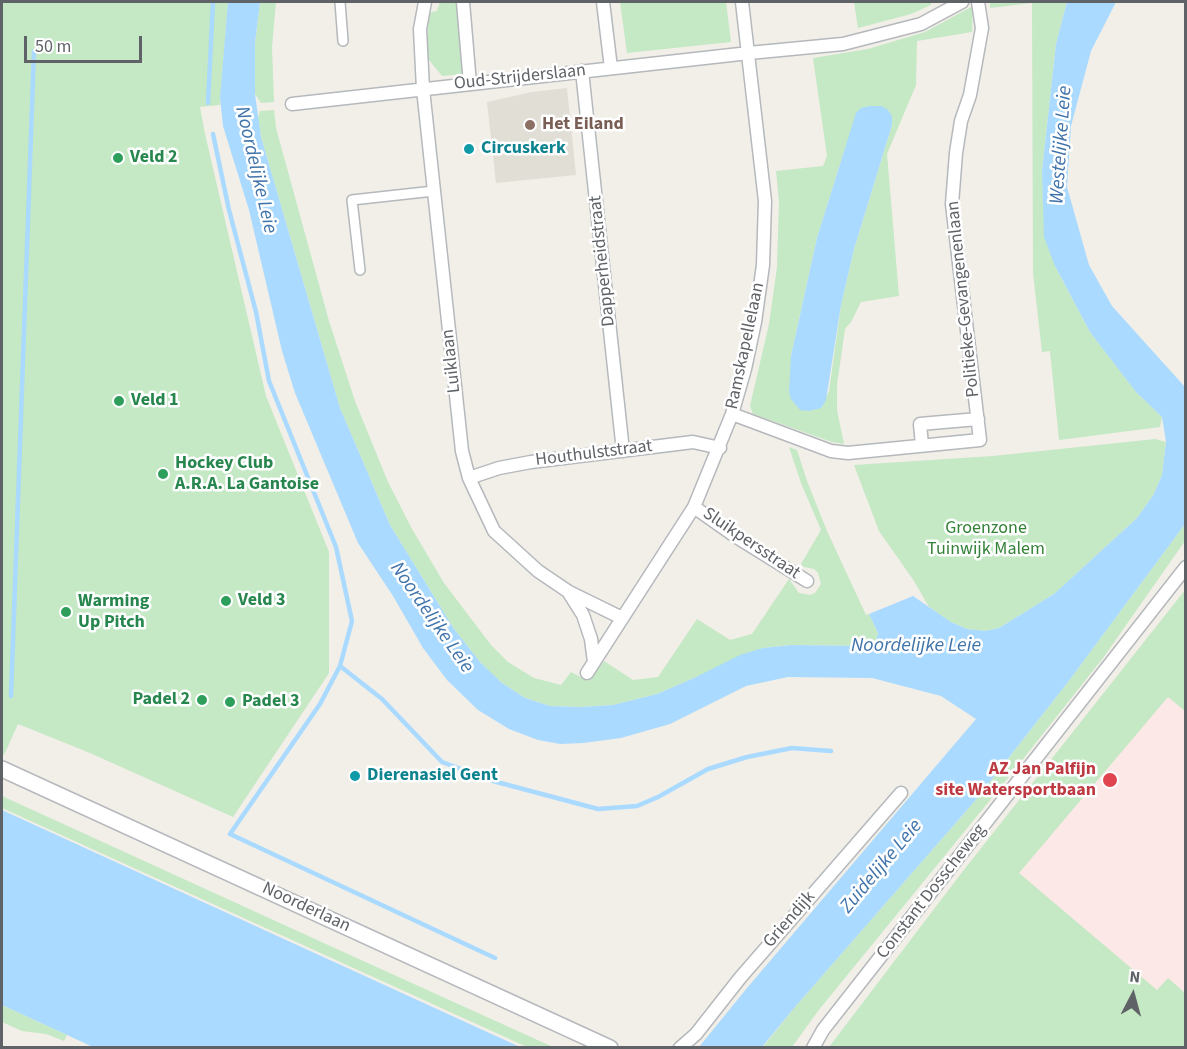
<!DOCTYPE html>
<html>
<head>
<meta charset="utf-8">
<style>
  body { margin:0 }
  #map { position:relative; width:1187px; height:1049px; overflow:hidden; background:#f1efe8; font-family:"Source Sans 3",sans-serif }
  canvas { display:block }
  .frame { position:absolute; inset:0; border:3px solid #5f6368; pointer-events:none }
  .north { position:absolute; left:1103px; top:965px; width:60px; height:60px; -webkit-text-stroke:4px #fff; paint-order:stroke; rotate:6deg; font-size:16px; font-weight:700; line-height:24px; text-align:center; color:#5f6368 }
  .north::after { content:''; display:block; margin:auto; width:21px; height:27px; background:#5f6368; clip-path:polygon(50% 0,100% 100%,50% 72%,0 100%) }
  .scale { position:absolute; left:24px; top:36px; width:118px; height:27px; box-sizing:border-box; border:3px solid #5f6368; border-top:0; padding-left:8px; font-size:18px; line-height:21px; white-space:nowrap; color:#5f6368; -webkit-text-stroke:4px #fff; paint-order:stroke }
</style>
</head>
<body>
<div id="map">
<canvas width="1187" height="1049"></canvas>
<div class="frame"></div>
<div class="north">N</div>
<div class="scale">50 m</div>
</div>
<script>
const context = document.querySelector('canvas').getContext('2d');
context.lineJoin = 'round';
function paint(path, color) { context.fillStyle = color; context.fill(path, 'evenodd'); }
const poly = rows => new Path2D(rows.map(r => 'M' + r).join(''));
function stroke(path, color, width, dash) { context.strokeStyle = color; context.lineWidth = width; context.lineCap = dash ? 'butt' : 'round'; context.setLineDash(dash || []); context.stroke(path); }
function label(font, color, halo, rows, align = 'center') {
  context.font = font + ' "Source Sans 3",sans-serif'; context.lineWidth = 5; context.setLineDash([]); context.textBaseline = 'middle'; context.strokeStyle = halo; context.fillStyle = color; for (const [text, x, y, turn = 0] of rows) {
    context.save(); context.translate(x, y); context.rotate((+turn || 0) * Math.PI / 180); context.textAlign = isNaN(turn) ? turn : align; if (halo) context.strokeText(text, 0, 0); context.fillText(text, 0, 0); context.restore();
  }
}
const education = poly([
  [567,88,576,175,496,183,487,102,532,92]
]);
const medical = poly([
  [1185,590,1185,1047,829,1048,963,871]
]);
const green = poly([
  [2,2,228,2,220,105,200,107,205,134,266,396,329,552,329,673,233,817,90,753,18,724,4,755,2,753],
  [260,2,276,2,272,47,274,102,261,103,255,94,255,43],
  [440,2,457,2,465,74,442,76,429,60,427,45,429,13,437,11],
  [620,2,726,2,731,42,627,53],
  [854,2,931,2,931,5,911,14,858,28],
  [990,2,1067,2,1056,44,1042,171,1055,266,1090,332,1138,394,1162,417,1160,427,1059,440,1050,351,1042,352,1033,273,1032,3,990,8],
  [973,6,972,32,917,41,916,85,887,154,899,296,861,302,851,322,845,329,837,385,837,410,844,444,832,442,753,414,750,406,769,324,777,267,779,201,776,171,823,166,827,156,813,58,868,49,925,32],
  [892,125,854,249,841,305,829,391,821,408,791,356,817,238,844,152],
  [274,110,276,128,329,321,355,401,388,482,412,529,444,583,491,645,508,662,534,678,561,685,571,672,588,681,604,661,633,680,658,677,697,619,730,640,752,634,789,579,799,593,810,595,815,593,821,584,818,573,814,569,804,567,801,564,821,530,801,483,789,447,797,450,807,481,827,531,866,615,869,614,878,633,876,641,866,646,791,645,763,648,657,694,613,705,581,707,550,706,525,698,502,683,480,662,454,629,390,525,340,408,261,137,258,118,260,111],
  [1155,439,1166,442,1162,475,1154,494,1137,518,1054,594,999,628,985,631,967,629,951,622,929,607,914,581,879,531,854,465,993,456],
  [1185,524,1185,541,1103,658,1004,783,818,1011,792,1047,762,1048,795,1007,974,802,1068,682],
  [1185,590,1185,711,1168,697,1019,873,1157,990,1168,978,1185,993,1185,1047,829,1047,963,871],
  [2,796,339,950,553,1047,527,1047,2,808],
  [2,1005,67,1035,64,1041,46,1034,22,1031,2,1022]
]);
const water = poly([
  [228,2,260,2,255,43,255,94,261,137,340,408,390,525,454,629,480,662,502,683,525,698,550,706,580,707,613,705,657,694,694,678,740,655,763,648,791,645,866,646,876,641,878,633,869,614,913,596,951,622,967,629,985,631,999,628,1054,594,1137,518,1154,494,1162,475,1166,442,1162,417,1136,392,1090,332,1055,266,1044,237,1042,171,1056,44,1067,2,1116,2,1091,51,1071,126,1067,187,1089,265,1112,306,1185,387,1185,524,1068,682,974,802,795,1007,762,1047,699,1047,747,988,976,719,941,696,872,678,788,677,746,686,670,724,621,738,583,743,560,744,538,740,509,729,478,710,447,680,423,648,393,596,358,543,295,393,282,351,249,210,223,126,220,98],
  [870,106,881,106,887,109,892,116,892,125,854,249,841,305,826,400,821,408,809,411,800,410,791,399,789,392,791,356,817,238,856,113,861,108],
  [2,810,520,1047,95,1048,67,1035,2,1005]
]);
const stream = poly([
  [208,103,213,2],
  [213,134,229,210,256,312,269,381,336,547,352,621,340,666,320,704,230,834,495,958],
  [340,666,382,699,442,762,493,781,598,809,637,806,658,797,708,769,747,757,792,748,831,751],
  [11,696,34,51]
]);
const pedestrian = poly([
  [340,2,343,41],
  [360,270,352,200,434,191]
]);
const minor = poly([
  [425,2,420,29,423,89,462,451,469,478,494,531,538,571,569,592,622,618],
  [463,2,470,84],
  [603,2,611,68],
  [582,71,623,451],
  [292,104,749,53,843,44,921,24,962,2],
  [732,414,831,451,848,453,980,440,952,204,956,153,961,121,970,95,982,28,978,2],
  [922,445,920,424,978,419],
  [469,478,499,468,531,462,693,442,720,448],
  [694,507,738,538,807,581],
  [569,593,583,615,591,639,594,662],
  [587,673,694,507,732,414,745,369,755,322,763,265,765,201,742,2],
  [680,1048,696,1034,740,978,901,793],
  [813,1048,823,1030,1186,567]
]);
const tertiary = poly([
  [2,769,610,1048]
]);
const markers = [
  [530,125,6,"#8d6e63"],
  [469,149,6,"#0f9aa8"],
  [118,158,6,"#2e9e5b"],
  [119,401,6,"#2e9e5b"],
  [163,474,6,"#2e9e5b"],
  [226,601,6,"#2e9e5b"],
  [66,612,6,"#2e9e5b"],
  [202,700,6,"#2e9e5b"],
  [230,702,6,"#2e9e5b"],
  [355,776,6,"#0f9aa8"],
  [1110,780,8,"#e0444e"]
];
const streetNames = [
  ["Oud-Strijderslaan",520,78,-6],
  ["Dapperheidstraat",603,261,-96],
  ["Politieke-Gevangenenlaan",964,299,-96],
  ["Ramskapellelaan",746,346,-78],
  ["Luiklaan",452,361,-96],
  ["Houthulststraat",594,454,-7],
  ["Sluikpersstraat",751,544,34],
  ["Constant Dosscheweg",932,892,-52],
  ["Noorderlaan",306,908,25],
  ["Griendijk",790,920,-49]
];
const educationNames = [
  ["Het Eiland",542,125]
];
const cultureNames = [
  ["Circuskerk",481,149],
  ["Dierenasiel Gent",367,776]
];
const leisureNames = [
  ["Veld 2",130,158],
  ["Veld 1",131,401],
  ["Hockey Club",175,464],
  ["A.R.A. La Gantoise",175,485],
  ["Veld 3",238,601],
  ["Warming",78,602],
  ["Up Pitch",78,623],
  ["Padel 2",190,700,"right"],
  ["Padel 3",242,702]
];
const parkNames = [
  ["Groenzone",986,529],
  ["Tuinwijk Malem",986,550]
];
const healthNames = [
  ["AZ Jan Palfijn",1096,770],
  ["site Watersportbaan",1096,791]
];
const waterNames = [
  ["Westelijke Leie",1062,145,-86],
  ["Noordelijke Leie",255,170,77],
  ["Noordelijke Leie",431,618,55],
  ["Noordelijke Leie",916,647],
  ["Zuidelijke Leie",882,867,-50]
];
paint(education, '#e1ded6');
paint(medical, '#fce8e6');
paint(green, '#c5e8c5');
paint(water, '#aadaff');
stroke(stream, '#aadaff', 4.5);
stroke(pedestrian, '#b5b8bc', 12);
stroke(minor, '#b5b8bc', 15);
stroke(tertiary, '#b5b8bc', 18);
stroke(pedestrian, '#fff', 9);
stroke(minor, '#fff', 12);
stroke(tertiary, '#fff', 15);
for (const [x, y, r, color] of markers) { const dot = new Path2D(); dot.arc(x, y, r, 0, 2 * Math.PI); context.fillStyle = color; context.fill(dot); stroke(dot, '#fff', 2); }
label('18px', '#5f6368', '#fff', streetNames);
label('bold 18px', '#785e54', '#fff', educationNames, 'left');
label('bold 18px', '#0d838f', '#fff', cultureNames, 'left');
label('bold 18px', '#27864d', '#fff', leisureNames, 'left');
label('18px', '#348238', '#fff', parkNames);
label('bold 18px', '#be3a42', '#fff', healthNames, 'right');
label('italic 20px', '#4174aa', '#fff', waterNames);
</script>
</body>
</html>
